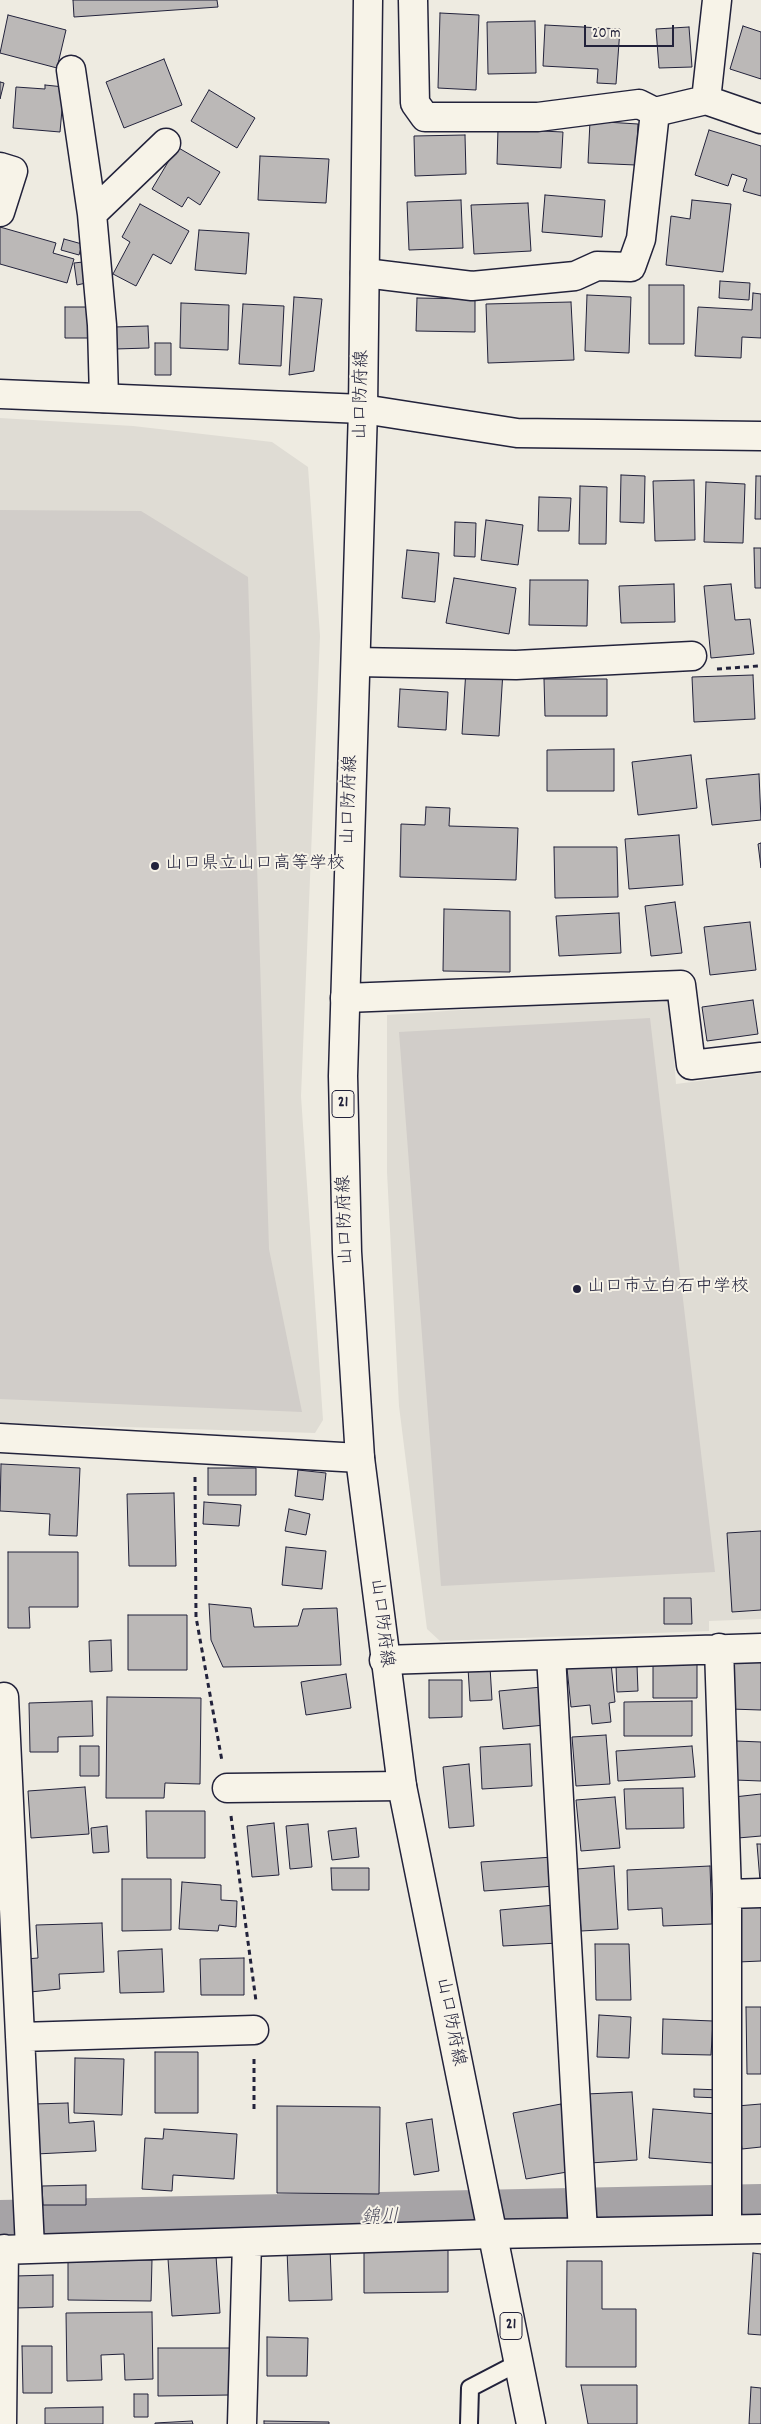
<!DOCTYPE html>
<html>
<head>
<meta charset="utf-8">
<style>
  body { margin:0 }
  #map { position:relative; width:761px; height:2424px; overflow:hidden; background:#eeebe1; font-family:Dekko,sans-serif }
  canvas { display:block }
  .scale { position:absolute; left:584px; top:25px; width:90px; height:22px; box-sizing:border-box; border:2px solid #22223b; border-top:0; padding-left:6px; font-size:15px; line-height:18px; white-space:nowrap; color:#22223b; -webkit-text-stroke:4px #f7f3e8; paint-order:stroke }
</style>
</head>
<body>
<div id="map">
<canvas width="761" height="2424"></canvas>
<div class="scale">20 m</div>
</div>
<script>
const context = document.querySelector('canvas').getContext('2d');
context.lineJoin = 'round';
function paint(path, color) { context.fillStyle = color; context.fill(path, 'evenodd'); }
const poly = rows => new Path2D(rows.map(r => 'M' + r).join(''));
function stroke(path, color, width, dash) { context.strokeStyle = color; context.lineWidth = width; context.lineCap = dash ? 'butt' : 'round'; context.setLineDash(dash || []); context.stroke(path); }
function label(font, color, halo, rows, align = 'center') {
  context.font = font + ' Dekko,"Klee One",sans-serif'; context.lineWidth = 4; context.setLineDash([]); context.textBaseline = 'middle'; context.strokeStyle = halo; context.fillStyle = color; for (const [text, x, y, turn = 0] of rows) {
    context.save(); context.translate(x, y); context.rotate((+turn || 0) * Math.PI / 180); context.textAlign = isNaN(turn) ? turn : align; if (halo) context.strokeText(text, 0, 0); context.fillText(text, 0, 0); context.restore();
  }
}
const built = poly([
  [0,418,133,426,272,442,308,467,320,636,301,1096,323,1420,315,1433,0,1423],
  [669,996,676,1084,761,1073,761,1619,709,1621,709,1631,440,1641,427,1629,399,1406,387,1172,387,1015]
]);
const green = poly([
  [0,510,141,511,248,577,269,1249,302,1412,0,1399],
  [650,1018,715,1572,441,1586,399,1032]
]);
const river = poly([
  [0,2227,761,2211]
]);
const building = poly([
  [73,0,217,0,218,7,74,17,73,0],
  [440,13,479,15,476,90,438,88,440,13],
  [8,15,66,30,57,68,0,53,8,15],
  [535,21,536,73,488,74,487,22,535,21],
  [545,25,620,29,616,84,597,83,598,69,543,66,545,25],
  [743,26,761,32,761,79,730,69,743,26],
  [689,27,692,67,659,68,656,29,689,27],
  [164,59,182,105,124,128,106,82,164,59],
  [0,82,4,83,0,99,0,82],
  [45,85,64,87,60,132,13,128,16,87,45,89,45,85],
  [209,90,255,118,237,148,191,121,209,90],
  [590,121,638,124,636,165,588,163,590,121],
  [498,129,563,132,561,168,497,164,498,129],
  [709,130,761,146,761,196,743,191,747,179,732,174,728,186,695,175,709,130],
  [465,135,466,174,415,176,414,136,465,135],
  [177,147,220,172,200,205,188,197,182,207,152,189,177,147],
  [260,156,329,159,326,203,258,200,260,156],
  [545,195,605,200,602,237,542,232,545,195],
  [461,200,463,248,409,250,407,202,461,200],
  [692,200,731,204,723,272,666,265,671,216,690,219,692,200],
  [528,203,531,251,474,254,471,205,528,203],
  [140,204,189,231,171,264,153,254,136,286,113,274,130,242,122,237,140,204],
  [0,227,56,243,53,253,74,259,67,283,0,264,0,227],
  [199,230,249,233,246,274,195,270,199,230],
  [64,239,82,244,79,255,61,250,64,239],
  [83,262,86,283,77,285,74,263,83,262],
  [720,281,750,283,749,300,719,298,720,281],
  [649,285,684,285,684,344,649,344,649,285],
  [753,293,761,294,761,338,742,337,741,358,695,356,698,307,752,310,753,293],
  [587,295,631,297,629,353,585,351,587,295],
  [294,297,322,299,314,371,289,375,294,297],
  [417,298,475,299,475,332,416,331,417,298],
  [571,302,574,360,488,363,486,304,571,302],
  [181,303,229,305,228,350,180,348,181,303],
  [243,304,284,306,281,366,239,364,243,304],
  [65,307,91,307,91,338,65,338,65,307],
  [148,326,149,348,115,349,114,327,148,326],
  [155,343,171,343,171,375,155,375,155,343],
  [621,475,645,476,644,523,620,522,621,475],
  [756,476,761,476,761,519,755,519,756,476],
  [694,480,695,540,655,541,653,481,694,480],
  [706,482,745,484,743,543,704,542,706,482],
  [580,486,607,487,606,544,579,544,580,486],
  [539,497,571,498,569,531,538,531,539,497],
  [486,520,523,525,518,565,481,560,486,520],
  [455,522,476,523,475,557,454,556,455,522],
  [754,548,761,548,761,588,755,588,754,548],
  [407,550,439,553,435,602,402,598,407,550],
  [454,578,516,588,509,634,446,623,454,578],
  [530,580,588,580,587,626,529,625,530,580],
  [674,584,675,622,621,623,619,586,674,584],
  [731,584,735,620,750,619,754,654,711,658,704,586,731,584],
  [466,669,503,671,499,736,462,734,466,669],
  [753,675,755,719,694,722,692,677,753,675],
  [544,679,607,679,607,716,545,716,544,679],
  [400,689,448,692,446,730,398,727,400,689],
  [614,749,614,791,547,791,547,750,614,749],
  [691,755,697,808,638,815,632,762,691,755],
  [759,774,761,820,712,825,706,779,759,774],
  [426,807,450,808,449,826,518,828,516,880,400,877,401,824,425,825,426,807],
  [679,835,683,885,629,889,625,839,679,835],
  [761,843,761,868,758,844,761,843],
  [554,847,617,847,618,897,555,898,554,847],
  [675,902,682,953,651,956,645,906,675,902],
  [444,909,510,911,510,972,443,971,444,909],
  [619,913,621,953,559,956,556,916,619,913],
  [750,922,756,970,710,975,704,927,750,922],
  [753,1000,758,1034,707,1041,702,1007,753,1000],
  [1,1464,80,1468,77,1536,49,1535,50,1514,0,1511,1,1464],
  [208,1468,256,1468,256,1495,208,1495,208,1468],
  [298,1470,326,1473,323,1500,295,1496,298,1470],
  [174,1493,176,1566,129,1566,127,1494,174,1493],
  [204,1502,241,1505,239,1526,203,1524,204,1502],
  [289,1509,310,1514,306,1535,285,1531,289,1509],
  [761,1531,761,1610,732,1612,727,1533,761,1531],
  [286,1547,326,1551,322,1589,282,1585,286,1547],
  [8,1552,78,1552,78,1607,29,1607,30,1628,8,1628,8,1552],
  [664,1598,691,1598,692,1624,664,1624,664,1598],
  [209,1604,251,1608,254,1627,298,1626,303,1609,337,1608,341,1665,223,1667,211,1640,209,1604],
  [128,1615,187,1615,187,1670,128,1670,128,1615],
  [111,1640,112,1671,90,1672,89,1641,111,1640],
  [731,1655,761,1655,761,1710,730,1709,731,1655],
  [653,1659,697,1659,697,1698,653,1698,653,1659],
  [611,1663,615,1702,609,1703,611,1722,592,1724,590,1705,571,1707,567,1668,611,1663],
  [637,1665,638,1691,617,1692,616,1666,637,1665],
  [490,1667,492,1700,470,1701,468,1668,490,1667],
  [346,1674,351,1708,306,1715,301,1682,346,1674],
  [429,1680,462,1680,462,1717,429,1718,429,1680],
  [542,1687,545,1725,503,1729,499,1691,542,1687],
  [107,1697,201,1698,200,1784,165,1783,164,1798,106,1798,107,1697],
  [92,1701,93,1736,58,1737,58,1752,30,1752,29,1703,92,1701],
  [692,1701,692,1736,624,1736,624,1702,692,1701],
  [606,1735,610,1784,576,1786,572,1737,606,1735],
  [736,1741,761,1742,761,1781,735,1780,736,1741],
  [530,1744,532,1786,482,1789,480,1747,530,1744],
  [80,1746,99,1746,99,1776,80,1776,80,1746],
  [692,1746,695,1777,618,1781,616,1751,692,1746],
  [469,1764,474,1826,449,1828,443,1767,469,1764],
  [85,1787,89,1834,31,1838,28,1791,85,1787],
  [683,1788,684,1828,626,1829,624,1789,683,1788],
  [761,1794,761,1836,738,1838,734,1797,761,1794],
  [615,1797,620,1848,581,1851,576,1800,615,1797],
  [146,1811,205,1811,205,1858,147,1858,146,1811],
  [274,1823,279,1875,252,1877,247,1826,274,1823],
  [308,1824,312,1867,290,1869,286,1826,308,1824],
  [107,1826,109,1852,93,1853,91,1828,107,1826],
  [356,1828,359,1857,332,1860,328,1831,356,1828],
  [757,1844,761,1844,761,1881,760,1881,757,1844],
  [553,1857,555,1886,484,1891,481,1862,553,1857],
  [614,1866,618,1929,581,1931,577,1869,614,1866],
  [710,1866,712,1924,663,1926,662,1908,628,1910,627,1870,710,1866],
  [331,1868,369,1868,369,1890,332,1890,331,1868],
  [122,1879,171,1879,171,1930,122,1931,122,1879],
  [182,1882,221,1885,221,1900,237,1901,236,1927,219,1925,218,1931,179,1929,182,1882],
  [555,1905,558,1943,503,1946,500,1910,555,1905],
  [761,1906,761,1961,738,1962,735,1907,761,1906],
  [102,1923,104,1972,59,1974,60,1989,30,1992,26,1959,38,1958,36,1925,102,1923],
  [595,1944,629,1944,631,2000,596,2000,595,1944],
  [162,1949,164,1992,120,1993,118,1951,162,1949],
  [244,1958,244,1995,201,1995,200,1959,244,1958],
  [746,2007,761,2007,761,2074,747,2074,746,2007],
  [599,2015,631,2017,629,2058,597,2057,599,2015],
  [663,2019,713,2021,711,2055,662,2054,663,2019],
  [155,2052,198,2052,198,2113,155,2113,155,2052],
  [75,2058,124,2059,122,2115,74,2113,75,2058],
  [694,2089,721,2090,721,2098,694,2097,694,2089],
  [632,2092,637,2160,590,2163,586,2094,632,2092],
  [68,2103,69,2123,94,2121,96,2151,36,2154,34,2104,68,2103],
  [561,2104,573,2171,526,2179,513,2113,561,2104],
  [761,2104,761,2147,742,2149,737,2106,761,2104],
  [277,2106,380,2107,379,2194,277,2193,277,2106],
  [653,2109,717,2114,713,2163,649,2158,653,2109],
  [432,2119,439,2171,414,2175,406,2123,432,2119],
  [164,2129,237,2134,234,2179,173,2175,172,2191,142,2189,145,2138,163,2139,164,2129],
  [86,2185,86,2205,43,2205,42,2186,86,2185],
  [448,2243,448,2292,364,2293,364,2244,448,2243],
  [330,2248,332,2300,289,2301,287,2250,330,2248],
  [753,2253,761,2254,761,2335,748,2334,753,2253],
  [216,2256,220,2313,172,2316,168,2259,216,2256],
  [68,2259,152,2260,151,2301,68,2300,68,2259],
  [567,2261,602,2261,602,2309,636,2309,636,2367,566,2367,567,2261],
  [53,2275,53,2307,16,2308,15,2276,53,2275],
  [152,2312,153,2379,125,2380,124,2354,101,2355,102,2380,67,2381,66,2313,152,2312],
  [267,2337,308,2338,307,2376,267,2376,267,2337],
  [22,2346,52,2346,52,2393,23,2393,22,2346],
  [158,2348,230,2348,230,2395,158,2396,158,2348],
  [581,2385,637,2385,637,2424,588,2424,581,2385],
  [751,2387,761,2388,761,2424,749,2424,751,2387],
  [134,2394,148,2394,148,2417,134,2417,134,2394],
  [103,2407,103,2424,45,2424,45,2408,103,2407],
  [192,2421,193,2424,155,2424,155,2423,192,2421],
  [264,2421,329,2422,329,2424,264,2424,264,2421]
]);
const path = poly([
  [717,669,758,666,761,668],
  [195,1477,196,1617,222,1761],
  [231,1816,256,2001],
  [254,2059,254,2109]
]);
const lane = poly([
  [469,2424,470,2388,518,2363]
]);
const street = poly([
  [413,0,415,103,425,117,538,117,639,104,655,112],
  [71,70,92,214,102,325,104,398],
  [706,100,717,0],
  [0,167,13,171,0,212],
  [92,214,166,143],
  [365,273,472,286,575,276,597,266,631,267,641,239,655,112,706,100,761,119],
  [356,662,516,665,692,656],
  [345,998,681,985,691,1065,761,1057],
  [0,1438,360,1458],
  [719,1648,727,1894,727,2229],
  [551,1655,583,2232],
  [384,1660,761,1648],
  [4,1697,30,2248],
  [227,1788,402,1786],
  [727,1894,761,1893],
  [20,2037,254,2030],
  [0,2250,491,2234,761,2229],
  [2,2424,4,2249],
  [242,2424,247,2242]
]);
const secondary = poly([
  [0,394,363,409,517,433,761,436]
]);
const primary = poly([
  [368,0,363,409,343,1076,347,1252,360,1458,402,1786,531,2424]
]);
const markers = [
  [155,866,5,"#22223b"],
  [577,1289,5,"#22223b"]
];
const shields = [
  [343,1104,22],
  [511,2326,22]
];
const shieldNames = [
  ["21",343,1104],
  ["21",511,2326]
];
const streetNames = [
  ["山口防府線",363,395,-89],
  ["山口防府線",351,800,-88],
  ["山口防府線",347,1220,-92],
  ["山口防府線",380,1623,83],
  ["山口防府線",449,2022,79]
];
const poiNames = [
  ["山口県立山口高等学校",165,866],
  ["山口市立白石中学校",587,1289]
];
const waterNames = [
  ["錦川",380,2219,-1]
];
paint(built, '#dfdcd4');
paint(green, '#d1cdc9');
stroke(river, '#a6a3a6', 54);
paint(building, '#bbb8b7');
stroke(building, '#22223b', 1);
stroke(lane, '#22223b', 20);
stroke(street, '#22223b', 31);
stroke(secondary, '#22223b', 31);
stroke(primary, '#22223b', 31);
stroke(path, '#22223b', 3, [5, 4]);
stroke(lane, '#f7f3e8', 16);
stroke(street, '#f7f3e8', 28);
stroke(secondary, '#f7f3e8', 28);
stroke(primary, '#f7f3e8', 28);
for (const [x, y, r, color] of markers) { const dot = new Path2D(); dot.arc(x, y, r, 0, 2 * Math.PI); context.fillStyle = color; context.fill(dot); stroke(dot, '#f7f3e8', 2); }
for (const [x, y, w] of shields) { const box = new Path2D(); box.roundRect(x - w / 2, y - 13.5, w, 27, 4); context.fillStyle = '#f7f3e8'; context.fill(box); stroke(box, '#22223b', 1); }
label('bold 16px', '#22223b', null, shieldNames);
label('18px', '#22223b', '#f7f3e8', streetNames);
label('18px', '#22223b', '#f7f3e8', poiNames, 'left');
label('italic 19px', '#504f60', '#f7f3e8', waterNames);
</script>
</body>
</html>
